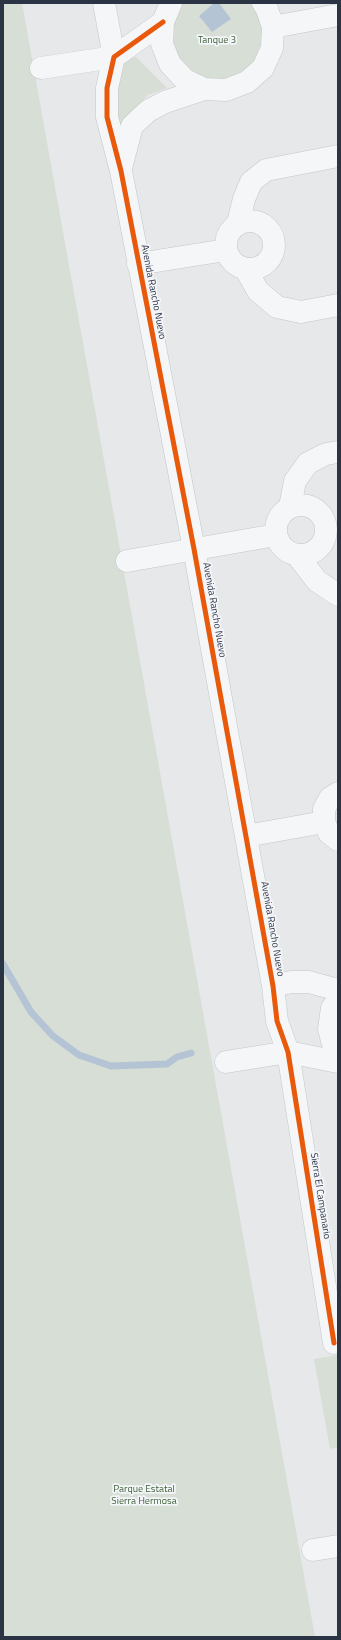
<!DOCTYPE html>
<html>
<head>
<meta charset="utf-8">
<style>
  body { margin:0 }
  #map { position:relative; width:341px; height:1640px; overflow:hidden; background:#e6e8ea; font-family:"Titillium Web",sans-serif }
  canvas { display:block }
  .frame { position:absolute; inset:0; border:4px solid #2b3445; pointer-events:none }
</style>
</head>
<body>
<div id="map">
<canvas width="341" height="1640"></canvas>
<div class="frame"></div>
</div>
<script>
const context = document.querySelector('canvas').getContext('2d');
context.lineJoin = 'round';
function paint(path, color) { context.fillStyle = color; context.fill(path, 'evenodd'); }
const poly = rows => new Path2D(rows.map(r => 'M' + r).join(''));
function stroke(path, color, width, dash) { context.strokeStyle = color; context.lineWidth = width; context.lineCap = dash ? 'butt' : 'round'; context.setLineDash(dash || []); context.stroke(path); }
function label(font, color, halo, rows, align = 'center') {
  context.font = font + ' "Titillium Web",sans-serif'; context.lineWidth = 3.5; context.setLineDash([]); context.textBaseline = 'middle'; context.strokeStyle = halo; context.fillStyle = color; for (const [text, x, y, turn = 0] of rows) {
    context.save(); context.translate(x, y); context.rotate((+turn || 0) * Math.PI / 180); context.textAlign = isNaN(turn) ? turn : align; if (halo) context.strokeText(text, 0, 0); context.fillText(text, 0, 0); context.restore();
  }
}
const green = poly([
  [3,3,22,3,315,1637,3,1637],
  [177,3,256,3,263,17,262,49,254,64,241,74,225,79,208,79,193,74,181,64,169,35],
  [136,57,167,88,148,95,129,115,120,146,113,88,125,59],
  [338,1355,338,1447,330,1449,314,1359]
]);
const water = poly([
  [214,3,219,3,231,19,212,32,199,16]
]);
const stream = poly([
  [3,964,31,1012,53,1036,79,1055,111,1066,167,1064,177,1057,191,1053]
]);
const minor = poly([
  [171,3,163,22,162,44,170,64,185,80,204,89,226,90,247,82,263,68,272,48,273,27,267,9,263,3],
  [163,22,114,57,107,88,107,117,121,171,194,549,273,986,277,1021,288,1052,334,1343],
  [273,27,338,15],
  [41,68,114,57,104,3],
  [121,168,132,126,148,111,165,102,204,89],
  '226 245a24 24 0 1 1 48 0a24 24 0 1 1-48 0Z',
  [238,223,244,199,251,182,266,170,338,156],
  [138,264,226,250],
  [246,270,258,291,277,307,301,312,338,305],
  '276 530a25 25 0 1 1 50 0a25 25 0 1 1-50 0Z',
  [290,507,295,481,308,463,326,454,338,452],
  [297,555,317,581,338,595],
  [127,561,276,535],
  [338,793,330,798,324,809,324,822,329,833,338,840],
  [246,836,324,822],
  [273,986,291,982,309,982,338,990],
  [338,1000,332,1008,329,1029,334,1048,338,1053],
  [226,1062,288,1052,338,1062],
  [313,1550,338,1546]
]);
const cycleway = poly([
  [163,22,114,57,107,88,107,117,121,171,194,549,273,986,277,1021,288,1052,334,1343]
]);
const parkNames = [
  ["Tanque 3",217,41],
  ["Parque Estatal",144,1490],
  ["Sierra Hermosa",144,1502]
];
const streetNames = [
  ["Avenida Rancho Nuevo",153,292,79],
  ["Avenida Rancho Nuevo",214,610,80],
  ["Avenida Rancho Nuevo",272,929,80],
  ["Sierra El Campanario",320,1196,81]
];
paint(green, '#d6ded6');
paint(water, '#b4c4d5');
stroke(stream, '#b4c4d5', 7);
stroke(minor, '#c4c6c8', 23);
stroke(minor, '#f5f6f7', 22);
stroke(cycleway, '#e8590c', 5);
label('10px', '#3f6138', '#f4f6f9', parkNames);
label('10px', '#2b3445', '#f4f6f9', streetNames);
</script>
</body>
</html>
